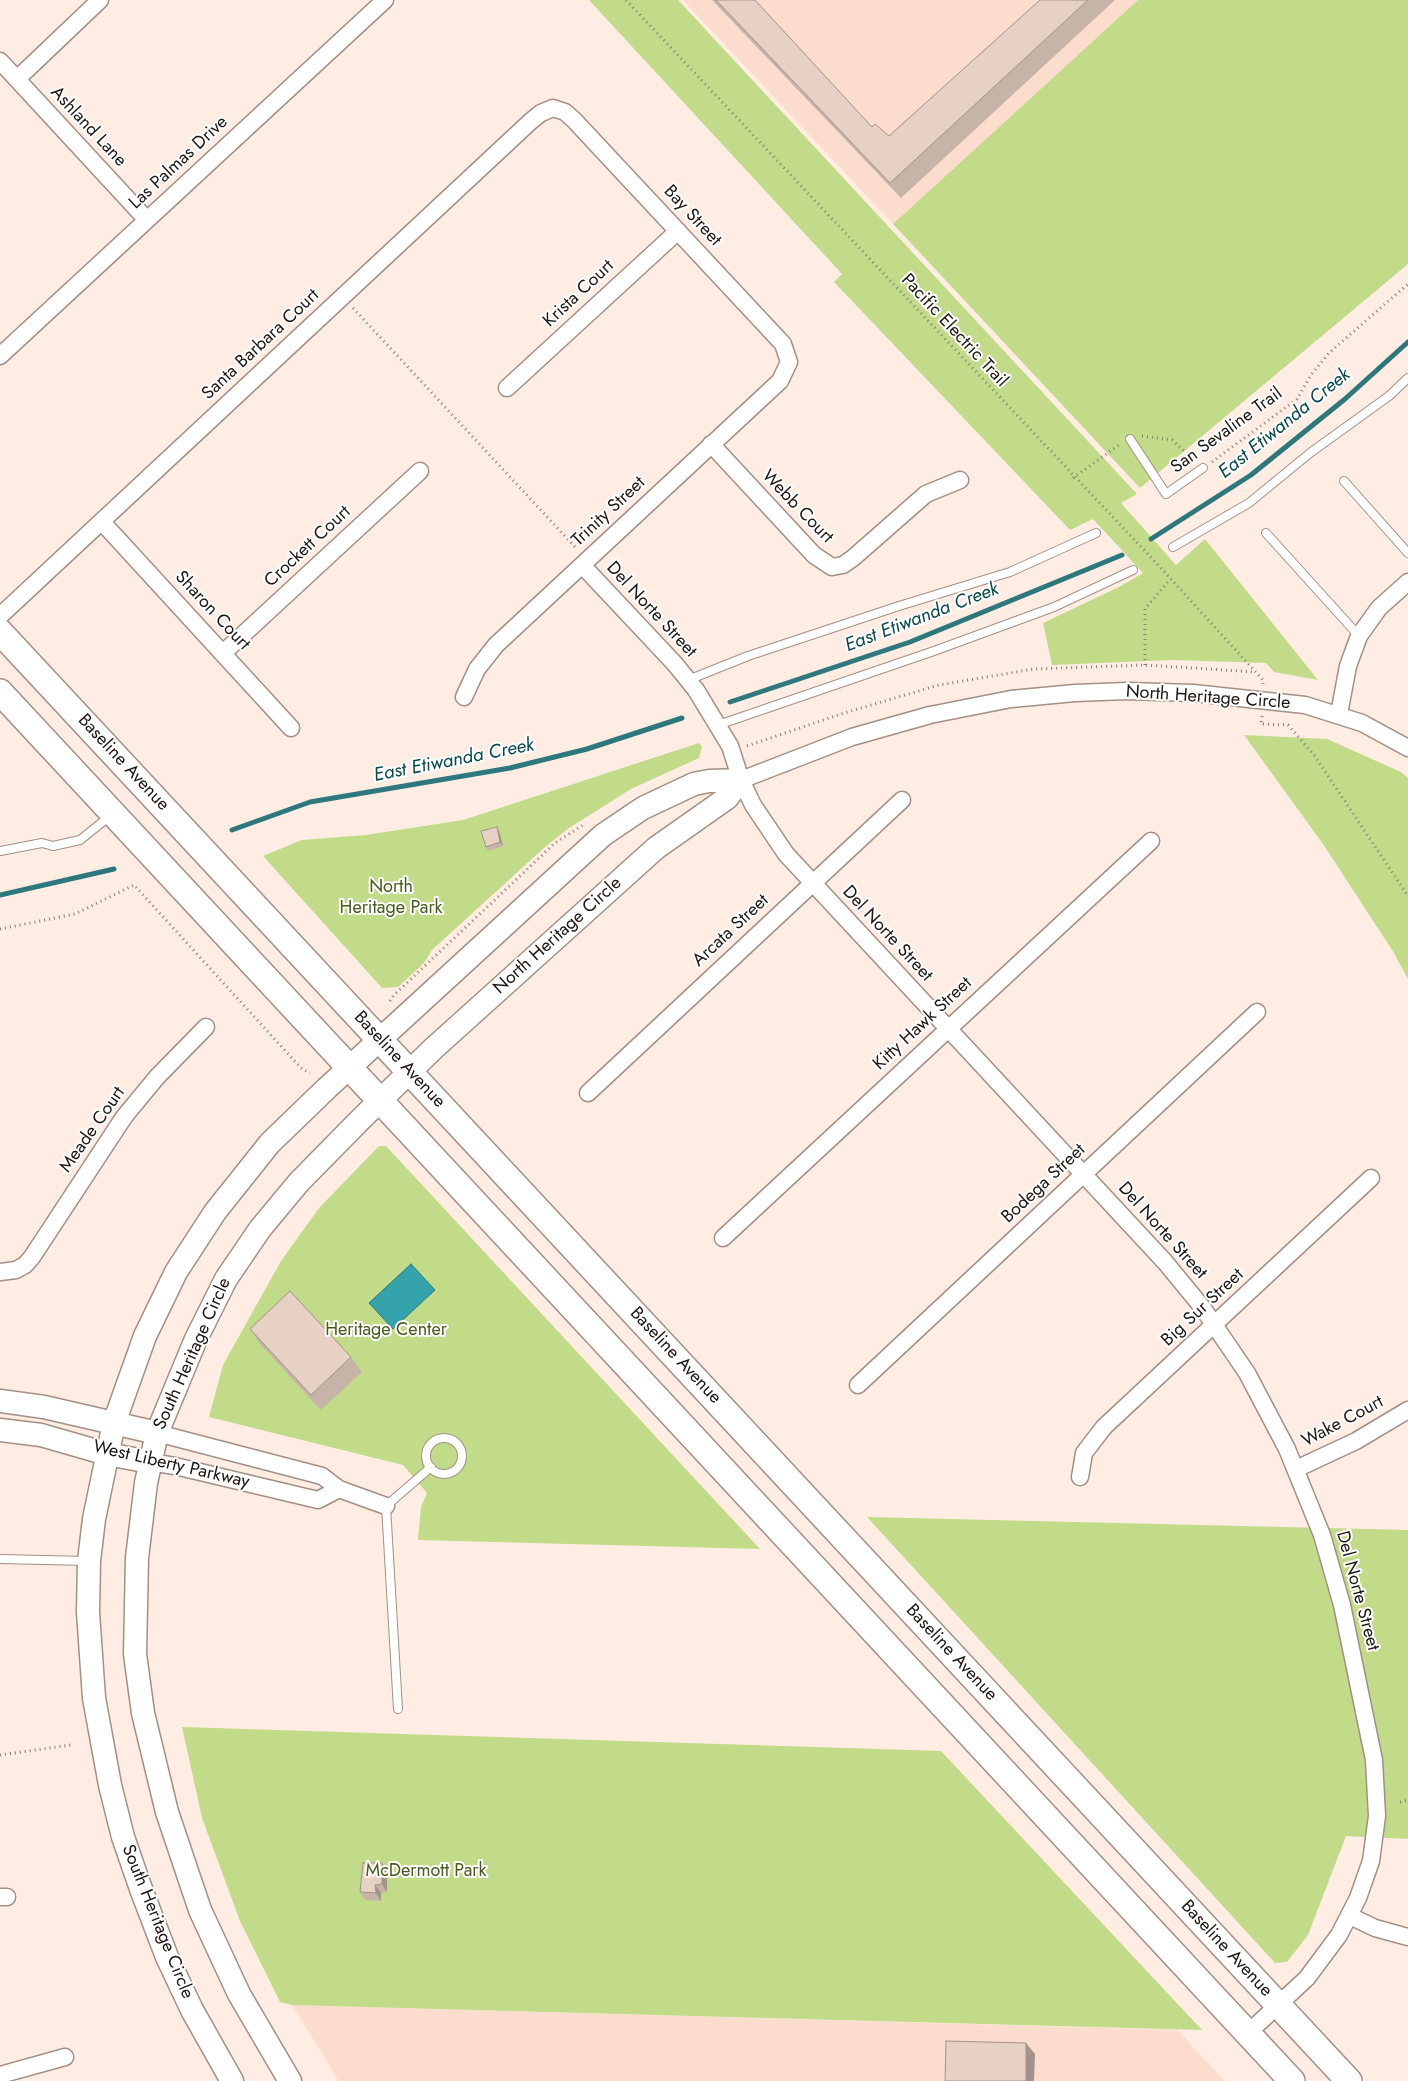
<!DOCTYPE html>
<html>
<head>
<meta charset="utf-8">
<style>
  body { margin:0 }
  canvas { display:block; background:#ffece2 }
</style>
</head>
<body>
<canvas width="1408" height="2081"></canvas>
<script>
const context = document.querySelector('canvas').getContext('2d');
context.lineJoin = 'round';
function paint(path, color) { context.fillStyle = color; context.fill(path, 'evenodd'); }
const poly = rows => new Path2D(rows.map(r => 'M' + r).join(''));
function stroke(path, color, width, dash) { context.strokeStyle = color; context.lineWidth = width; context.lineCap = dash ? 'butt' : 'round'; context.setLineDash(dash || []); context.stroke(path); }
function label(font, color, halo, rows, align = 'center') {
  context.font = font + ' Jost,sans-serif'; context.lineWidth = 4; context.setLineDash([]); context.textBaseline = 'middle'; context.strokeStyle = halo; context.fillStyle = color; for (const [text, x, y, turn = 0] of rows) {
    context.save(); context.translate(x, y); context.rotate((+turn || 0) * Math.PI / 180); context.textAlign = isNaN(turn) ? turn : align; if (halo) context.strokeText(text, 0, 0); context.fillText(text, 0, 0); context.restore();
  }
}
const built = poly([
  [683,0,1138,0,893,224],
  [292,2005,1177,2030,1225,2081,339,2081]
]);
const green = poly([
  [589,0,678,0,1137,494,1121,503,1176,565,1205,539,1318,680,1274,672,1266,663,1173,660,1052,665,1043,623,1119,587,1143,573,1093,519,1070,530,834,282,842,274],
  [1138,0,1408,0,1408,264,1140,488,893,224],
  [1244,735,1327,739,1401,772,1408,778,1408,979,1394,953,1323,844],
  [699,743,702,747,699,758,631,789,569,828,545,847,432,950,424,963,398,987,382,988,263,856,302,840,366,835,463,820],
  [379,1146,386,1146,760,1549,418,1540,421,1507,427,1493,403,1465,209,1417,223,1365,281,1261,319,1208],
  [867,1517,1408,1530,1408,1839,1346,1836,1308,1935,1287,1962,1275,1963],
  [182,1727,941,1751,1202,2030,292,2005,280,2002,240,1921,202,1818]
]);
const water = poly([
  [411,1264,435,1290,393,1329,369,1303,411,1264]
]);
const stream = poly([
  [1151,539,1251,475,1345,399,1408,342],
  [730,702,910,642,1122,555],
  [232,830,310,802,510,768,587,749,682,718],
  [0,895,114,869]
]);
const path = poly([
  [626,0,1160,567,1263,680,1263,684],
  [353,308,576,548],
  [1142,436,1172,440,1195,461],
  [1212,462,1297,399,1311,375,1329,353,1408,284],
  [1073,478,1120,444],
  [1145,665,1145,609,1170,579],
  [1262,716,1261,724,1288,725,1314,755,1408,896],
  [747,746,844,713,939,685,1034,669,1145,665,1255,672],
  [0,929,75,914,134,885,301,1068,310,1073],
  [390,1001,394,995,555,843,583,825],
  [0,1755,71,1745],
  [1400,1802,1408,1800]
]);
const lane = poly([
  [1130,439,1166,494,1203,468],
  [1344,481,1408,553],
  [1266,533,1359,636],
  [1173,547,1249,503,1310,453,1389,396,1408,378],
  [688,680,748,656,899,606,1010,572,1096,533],
  [718,725,934,651,1054,607,1133,570],
  [0,851,42,843,53,846,80,840,110,816],
  '426 1456a18 18 0 1 1 36 0a18 18 0 1 1-36 0Z',
  [0,1559,87,1561],
  [398,1709,386,1506,431,1467]
]);
const street = poly([
  [0,61,147,220],
  [17,79,100,0],
  [0,356,385,0],
  [507,388,678,231],
  [711,444,814,555,832,567,843,565,853,558,926,494,960,480],
  [102,522,291,728],
  [582,565,675,664,696,690,730,746,741,780,753,805,786,854,1165,1262,1202,1307,1247,1373,1287,1449,1322,1535,1342,1605,1374,1760,1377,1816,1371,1861,1358,1898,1339,1935,1307,1978,1248,2033],
  [0,616,531,121,541,113,553,108,565,112,574,120,783,344,789,362,780,381,496,645,477,669,464,697],
  [223,653,420,471],
  [1339,714,1348,666,1359,636,1379,608,1408,582],
  [741,780,852,737,930,715,1011,699,1075,693,1127,691,1193,693,1305,705,1362,723,1408,748],
  [588,1093,902,800],
  [723,1238,1151,841],
  [0,1272,16,1270,25,1265,32,1257,124,1117,157,1077,206,1027],
  [858,1385,1257,1012],
  [157,1433,322,1476,339,1489,386,1506],
  [150,1462,175,1466,318,1500,339,1489],
  [1296,1469,1356,1441,1408,1410],
  [1080,1477,1084,1453,1104,1427,1371,1178],
  [0,1897,7,1897],
  [1350,1916,1375,1928,1408,1937],
  [0,2075,65,2057]
]);
const secondary = poly([
  [0,1401,44,1407,157,1433],
  [0,1430,41,1435,107,1454,150,1462],
  [232,2081,192,2010,167,1957,141,1889,123,1837,110,1785,94,1698,88,1612,89,1561,94,1519,114,1423,145,1336,176,1272,215,1212,270,1143,327,1088,603,835,643,808,694,784,709,781,741,780],
  [290,2081,239,1994,200,1910,167,1812,143,1713,135,1654,137,1558,146,1483,157,1433,196,1339,226,1279,260,1229,299,1182,361,1119,434,1048,656,848,727,798,741,780]
]);
const primary = poly([
  [0,632,1349,2081],
  [0,692,1292,2081]
]);
const wall = poly([
  [712,0,755,0,872,127,889,136,1040,0,1115,0,901,198],
  [497,827,499,831,503,846,488,851,486,847],
  [250,1329,351,1357,362,1372,321,1410,260,1344],
  [382,1863,387,1871,387,1892,381,1893,381,1901,365,1900,360,1892]
]);
const shadedWall = poly([
  [497,827,499,831,503,846,500,842],
  [382,1863,387,1871,387,1892,382,1884],
  [375,1885,381,1893,381,1901,376,1893],
  [1026,2043,1035,2054,1034,2081,1026,2081]
]);
const building = poly([
  [716,0,755,0,872,127,875,124,889,136,1040,0,1088,0,890,183,716,0],
  [497,827,500,842,486,847,481,831,497,827],
  [290,1291,351,1357,311,1395,250,1329,290,1291],
  [363,1863,382,1863,382,1884,375,1885,376,1893,360,1892,363,1863],
  [946,2041,1026,2043,1026,2081,945,2081,946,2041]
]);
const streetNames = [
  ["Ashland Lane",88,127,47],
  ["Las Palmas Drive",179,163,-43],
  ["Bay Street",692,216,47],
  ["Krista Court",579,294,-43],
  ["Pacific Electric Trail",954,331,47],
  ["Santa Barbara Court",261,345,-43],
  ["San Sevaline Trail",1227,431,-36],
  ["Webb Court",797,507,46],
  ["Trinity Street",609,512,-43],
  ["Crockett Court",308,547,-43],
  ["Del Norte Street",651,610,47],
  ["Sharon Court",212,611,47],
  ["North Heritage Circle",1208,698,4],
  ["Baseline Avenue",123,763,47],
  ["Arcata Street",731,931,-43],
  ["Del Norte Street",887,934,47],
  ["North Heritage Circle",558,936,-42],
  ["Kitty Hawk Street",923,1024,-43],
  ["Baseline Avenue",399,1060,47],
  ["Meade Court",93,1130,-55],
  ["Bodega Street",1044,1184,-43],
  ["Del Norte Street",1162,1231,48],
  ["Big Sur Street",1203,1308,-43],
  ["South Heritage Circle",193,1354,-66],
  ["Baseline Avenue",675,1356,47],
  ["Wake Court",1343,1422,-28],
  ["West Liberty Parkway",171,1465,13],
  ["Del Norte Street",1357,1591,75],
  ["Baseline Avenue",951,1653,47],
  ["South Heritage Circle",157,1922,68],
  ["Baseline Avenue",1226,1949,47]
];
const parkNames = [
  ["North",391,888],
  ["Heritage Park",391,909],
  ["Heritage Center",386,1331],
  ["McDermott Park",426,1872]
];
const waterNames = [
  ["East Etiwanda Creek",1285,424,-39],
  ["East Etiwanda Creek",922,618,-21],
  ["East Etiwanda Creek",454,761,-11]
];
paint(built, '#fcddcd');
paint(green, '#c1db89');
paint(water, '#34a3ac');
stroke(water, '#2d787d', 1);
stroke(stream, '#2d787d', 5);
stroke(lane, '#a48f84', 10);
stroke(street, '#a48f84', 19);
stroke(secondary, '#a48f84', 25);
stroke(primary, '#a48f84', 28);
stroke(path, '#887b74', 3, [1, 4]);
stroke(lane, '#fff', 8);
stroke(street, '#fff', 16);
stroke(secondary, '#fff', 22);
stroke(primary, '#fff', 25);
paint(wall, '#c7b4a9');
paint(shadedWall, '#a29289');
paint(building, '#e7d1c4');
stroke(building, '#a29289', 1);
label('18px', '#1c1510', '#fff', streetNames);
label('18px', '#495b1b', '#fff', parkNames);
label('italic 19px', '#05494e', '#fff', waterNames);
</script>
</body>
</html>
